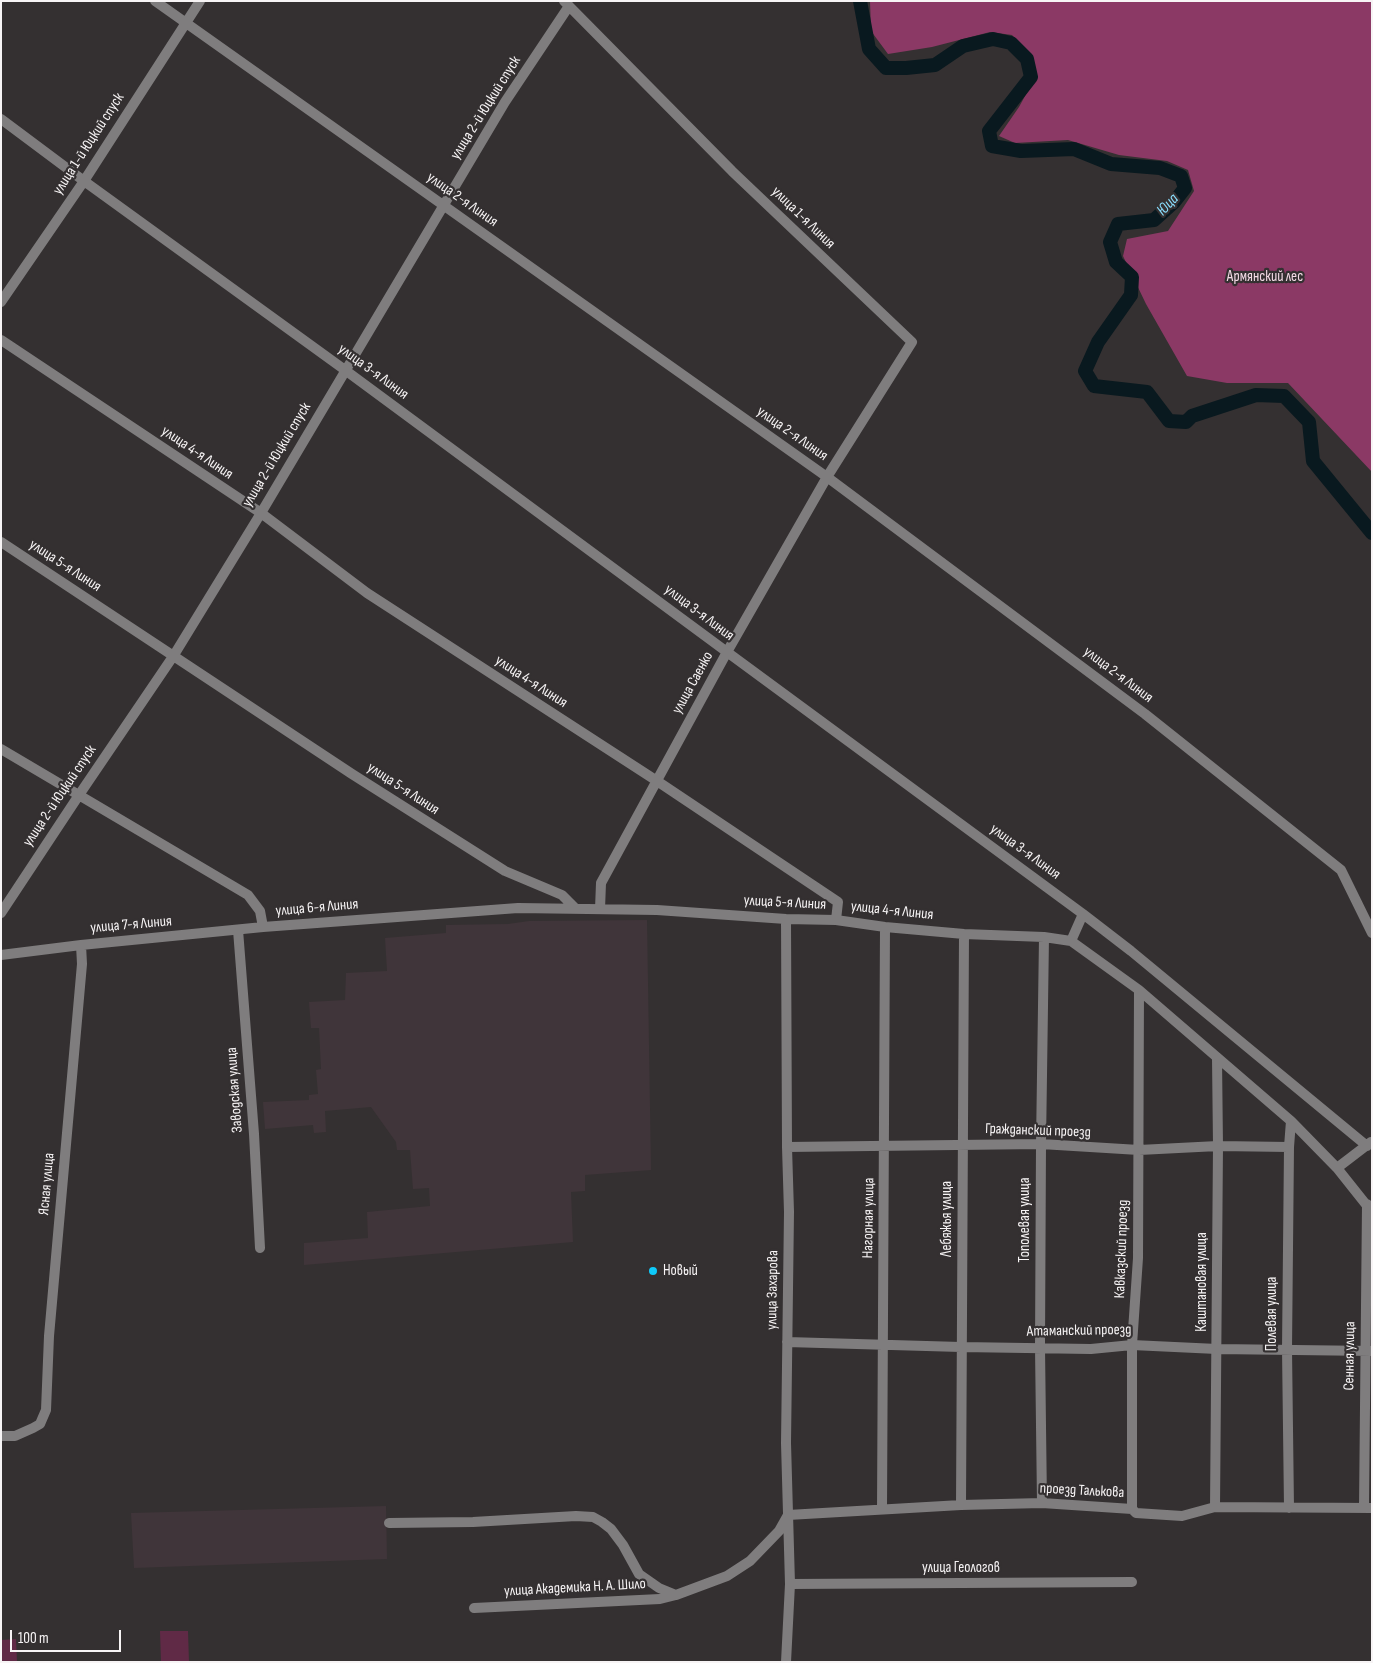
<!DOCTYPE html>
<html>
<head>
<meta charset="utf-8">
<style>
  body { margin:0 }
  #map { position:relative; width:1373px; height:1663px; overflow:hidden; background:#343031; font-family:"Sofia Sans Condensed",sans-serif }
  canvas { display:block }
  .frame { position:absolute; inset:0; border:2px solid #f7f4f5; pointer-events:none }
  .scale { position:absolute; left:10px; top:1630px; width:111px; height:22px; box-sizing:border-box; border:2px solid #f7f4f5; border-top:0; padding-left:6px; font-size:15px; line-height:18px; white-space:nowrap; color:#f7f4f5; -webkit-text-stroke:4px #343031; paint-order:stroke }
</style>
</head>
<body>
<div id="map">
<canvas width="1373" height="1663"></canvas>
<div class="frame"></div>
<div class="scale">100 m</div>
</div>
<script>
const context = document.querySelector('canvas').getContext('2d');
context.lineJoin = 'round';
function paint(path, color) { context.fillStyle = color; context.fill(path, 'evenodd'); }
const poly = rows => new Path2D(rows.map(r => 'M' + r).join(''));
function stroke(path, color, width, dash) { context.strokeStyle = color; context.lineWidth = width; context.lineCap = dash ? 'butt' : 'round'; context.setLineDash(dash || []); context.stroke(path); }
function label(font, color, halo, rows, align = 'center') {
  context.font = font + ' "Sofia Sans Condensed",sans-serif'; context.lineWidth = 4.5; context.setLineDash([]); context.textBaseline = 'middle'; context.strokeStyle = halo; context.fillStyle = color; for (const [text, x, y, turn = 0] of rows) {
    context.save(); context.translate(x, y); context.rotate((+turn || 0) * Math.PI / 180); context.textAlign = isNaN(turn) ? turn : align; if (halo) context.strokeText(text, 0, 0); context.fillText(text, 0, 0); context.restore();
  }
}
const built = poly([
  [647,920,651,1170,585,1175,585,1191,571,1192,573,1242,304,1265,304,1243,368,1238,367,1212,430,1206,429,1188,413,1189,410,1150,397,1150,396,1142,371,1107,325,1111,326,1132,314,1133,313,1125,265,1129,263,1102,309,1100,309,1095,318,1094,316,1070,321,1069,319,1028,311,1028,309,1002,345,1000,346,973,387,971,385,938,446,933,446,925,508,924,529,921],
  [386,1506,387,1559,134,1568,131,1513]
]);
const green = poly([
  [160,1631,188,1631,189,1662,161,1662],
  [16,1639,17,1662,2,1662,1,1640]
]);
const forest = poly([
  [870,1,1372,1,1372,472,1288,383,1227,383,1187,376,1146,304,1123,256,1127,239,1168,231,1194,191,1188,170,1167,161,1119,155,1068,140,1015,143,999,136,1019,107,1036,76,1030,55,1012,35,990,32,932,47,888,54,871,31]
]);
const river = poly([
  [860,1,869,49,886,68,906,68,935,65,963,46,993,39,1011,43,1027,59,1031,77,989,131,992,146,1021,151,1074,149,1111,164,1160,168,1181,176,1185,188,1174,202,1154,220,1118,224,1110,242,1116,262,1132,277,1131,295,1098,342,1085,371,1094,386,1147,392,1169,421,1186,422,1192,416,1256,395,1284,396,1309,422,1313,461,1372,533]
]);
const minor = poly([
  [155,1,827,477,1145,714,1341,870,1372,933],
  [564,1,732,171,912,342,827,477,727,652,601,883,600,909],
  [1,119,84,181,345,370,727,652,1083,914,1131,951,1367,1146],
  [1,302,84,181,200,1],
  [1,340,261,513,367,593,657,781,838,902,836,920],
  [1,542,352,774,505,871,562,895,576,909],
  [1,749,248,895,260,911,263,927],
  [1,913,79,795,174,655,261,513,505,102,569,6],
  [786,919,787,1147,789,1212,786,1443,790,1584,786,1662],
  [238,930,254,1134,260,1248],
  [1071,941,1083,914],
  [1,955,81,945,263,927,518,908,657,910,786,919,836,920,885,927,964,934,1044,937,1071,941,1139,990,1291,1121,1337,1168,1372,1212],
  [787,1147,1041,1144,1139,1150,1218,1146,1289,1147],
  [1337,1168,1371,1142],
  [787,1342,961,1347,1091,1349,1132,1345,1217,1349,1372,1351],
  [1,1436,15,1436,33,1428,40,1424,46,1410,49,1336,82,964,81,945],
  [1042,1503,1040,1348,1041,1144,1044,937],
  [961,1505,964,934],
  [1215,1507,1218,1146,1217,1058],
  [1289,1508,1287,1349,1289,1147,1291,1121],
  [1364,1508,1367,1204],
  [882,1509,885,927],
  [1132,1509,1132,1345,1138,1258,1139,990],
  [389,1523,473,1522,576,1516,593,1517,602,1522,611,1529,623,1545,639,1574,659,1588,676,1595,727,1576,750,1561,779,1531,788,1515,961,1505,1042,1503,1132,1509,1136,1513,1182,1516,1215,1507,1372,1508],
  [790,1584,1132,1582],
  [474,1608,660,1599,676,1595]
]);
const markers = [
  [653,1271,5,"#0fcafa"]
];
const streetNames = [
  ["улица 2-й Юцкий спуск",486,108,-58],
  ["улица 1-й Юцкий спуск",89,144,-57],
  ["улица 2-я Линия",462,200,35],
  ["улица 1-я Линия",803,218,44],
  ["улица 3-я Линия",373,372,36],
  ["улица 2-я Линия",792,434,35],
  ["улица 4-я Линия",197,453,34],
  ["улица 2-й Юцкий спуск",277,455,-59],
  ["улица 5-я Линия",65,566,33],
  ["улица 3-я Линия",699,613,37],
  ["улица 2-я Линия",1118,675,37],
  ["улица 4-я Линия",531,682,33],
  ["улица Саенко",693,683,-61],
  ["улица 5-я Линия",403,789,33],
  ["улица 2-й Юцкий спуск",60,796,-56],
  ["улица 3-я Линия",1025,852,36],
  ["улица 5-я Линия",785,903,3],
  ["улица 6-я Линия",317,908,-5],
  ["улица 4-я Линия",892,911,6],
  ["улица 7-я Линия",131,925,-5],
  ["Заводская улица",235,1090,-94],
  ["Гражданский проезд",1038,1131,2],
  ["Ясная улица",47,1184,-85],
  ["Нагорная улица",869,1218,-89],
  ["Лебяжья улица",947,1219,-90],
  ["Тополевая улица",1025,1220,-90],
  ["Кавказский проезд",1122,1249,-88],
  ["Каштановая улица",1202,1282,-90],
  ["улица Захарова",773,1290,-89],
  ["Полевая улица",1272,1314,-90],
  ["Атаманский проезд",1079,1331,-1],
  ["Сенная улица",1350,1356,-89],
  ["проезд Талькова",1082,1491,3],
  ["улица Геологов",961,1568],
  ["улица Академика Н. А. Шило",575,1588,-3]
];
const parkNames = [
  ["Армянский лес",1265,277]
];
const poiNames = [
  ["Новый",663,1271]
];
const waterNames = [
  ["Юца",1168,205,-46]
];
paint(built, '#40353a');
paint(green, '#602a46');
paint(forest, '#8b3965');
stroke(river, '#09191f', 14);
stroke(minor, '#7f7d7e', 10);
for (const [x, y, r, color] of markers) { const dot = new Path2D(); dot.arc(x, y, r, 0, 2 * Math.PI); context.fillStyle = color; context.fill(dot); stroke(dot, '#343031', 2); }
label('15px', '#f7f4f5', '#343031', streetNames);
label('15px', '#f3dae5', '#343031', parkNames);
label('15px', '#f7f4f5', '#343031', poiNames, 'left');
label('italic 16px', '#89ddfc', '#343031', waterNames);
</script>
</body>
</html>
